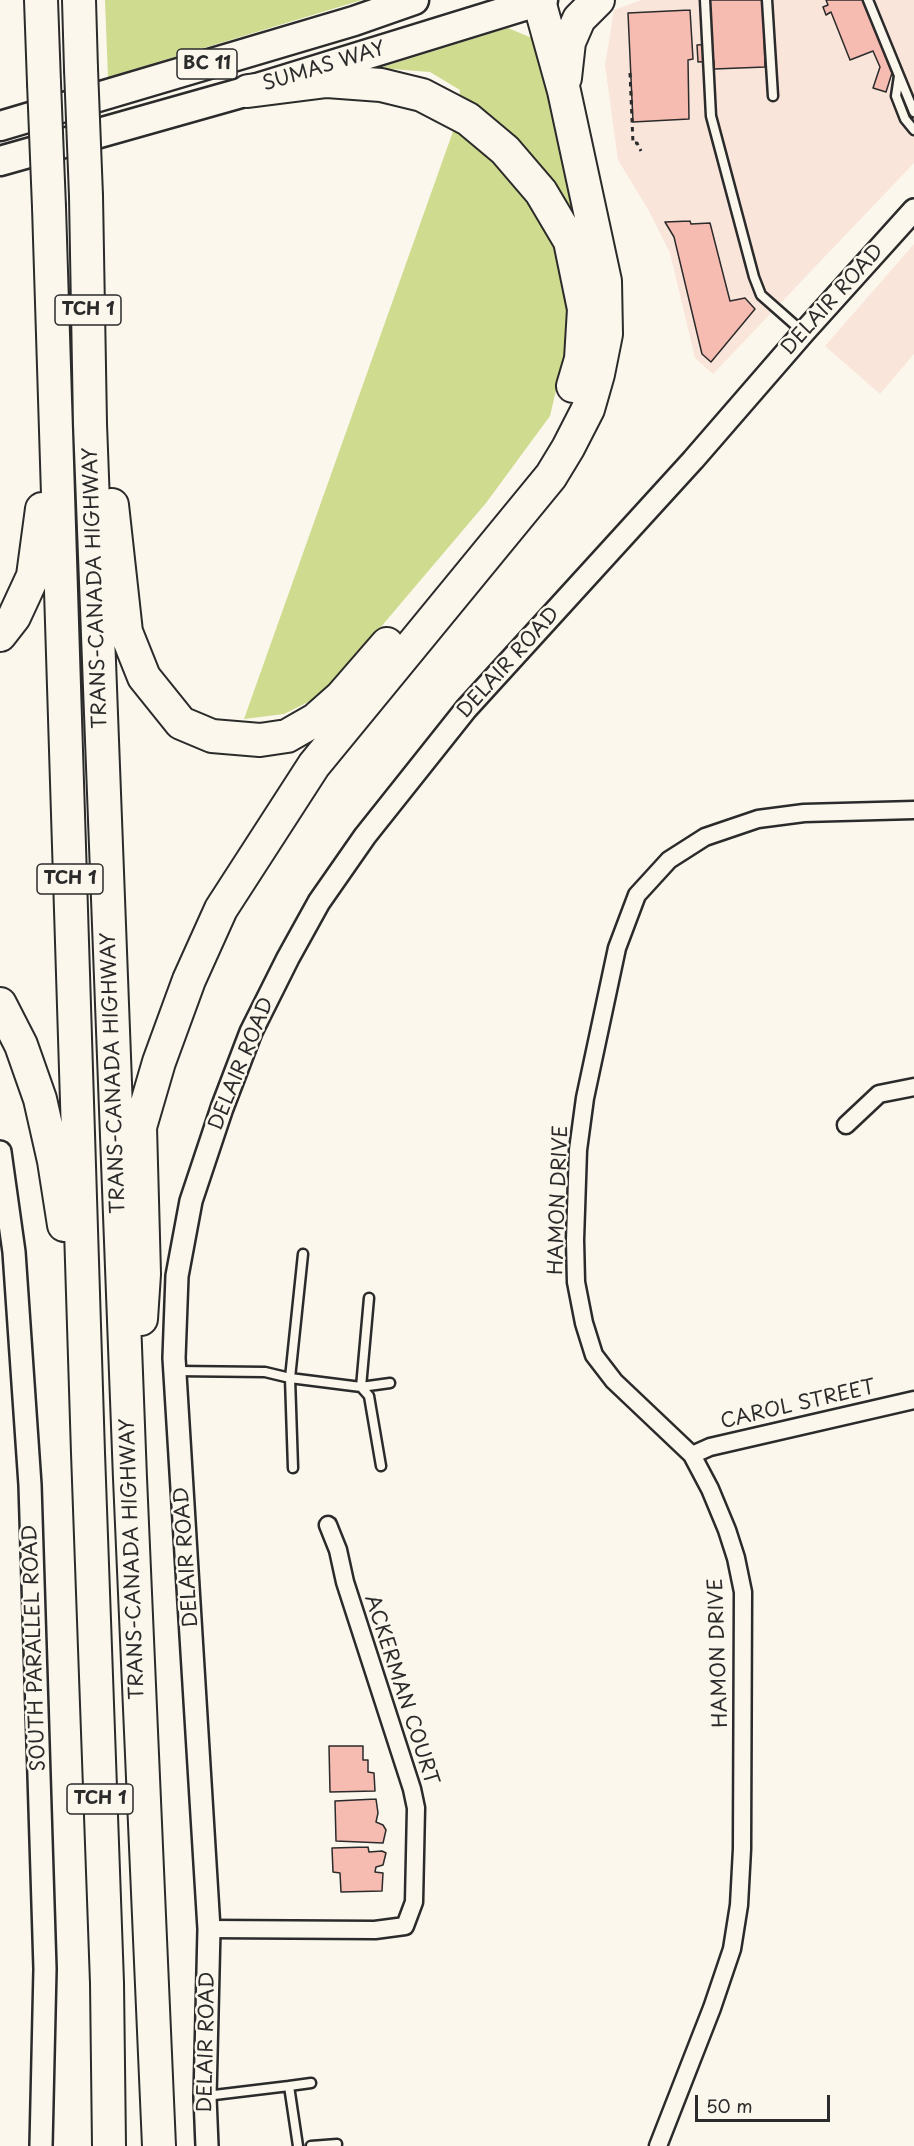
<!DOCTYPE html>
<html>
<head>
<meta charset="utf-8">
<style>
  body { margin:0 }
  #map { position:relative; width:914px; height:2146px; overflow:hidden; background:#fbf7ec; font-family:"Playpen Sans",sans-serif }
  canvas { display:block }
  .scale { position:absolute; left:695px; top:2095px; width:135px; height:27px; box-sizing:border-box; border:3px solid #2b2b2b; border-top:0; padding-left:8px; font-size:18px; line-height:21px; white-space:nowrap; color:#2b2b2b; -webkit-text-stroke:4px #fbf7ec; paint-order:stroke }
</style>
</head>
<body>
<div id="map">
<canvas width="914" height="2146"></canvas>
<div class="scale">50 m</div>
</div>
<script>
const context = document.querySelector('canvas').getContext('2d');
context.lineJoin = 'round';
function paint(path, color) { context.fillStyle = color; context.fill(path, 'evenodd'); }
const poly = rows => new Path2D(rows.map(r => 'M' + r).join(''));
function stroke(path, color, width, dash) { context.strokeStyle = color; context.lineWidth = width; context.lineCap = dash ? 'butt' : 'round'; context.setLineDash(dash || []); context.stroke(path); }
function label(font, color, halo, rows, align = 'center') {
  context.font = font + ' "Playpen Sans",sans-serif'; context.lineWidth = 5; context.setLineDash([]); context.textBaseline = 'middle'; context.strokeStyle = halo; context.fillStyle = color; for (const [text, x, y, turn = 0] of rows) {
    context.save(); context.translate(x, y); context.rotate((+turn || 0) * Math.PI / 180); context.textAlign = isNaN(turn) ? turn : align; if (halo) context.strokeText(text, 0, 0); context.fillText(text, 0, 0); context.restore();
  }
}
const built = poly([
  [641,0,914,0,914,163,713,374,695,358,670,253,649,211,618,160,605,65,614,10],
  [914,244,914,354,880,394,825,346]
]);
const green = poly([
  [105,0,362,0,108,77],
  [508,28,532,38,577,210,559,268,570,330,550,416,486,503,324,694,284,714,244,719,456,123,460,90,430,72,379,68]
]);
const building = poly([
  [708,0,763,0,765,67,714,69,714,61,698,62,697,45,712,44,708,0],
  [826,0,863,0,892,73,886,92,873,88,880,67,873,51,850,60,831,12,826,15,823,7,828,5,826,0],
  [690,10,693,59,688,60,689,119,633,122,628,13,690,10],
  [690,221,691,224,710,223,730,301,745,298,755,309,711,362,702,354,674,237,665,222,690,221],
  [329,1746,363,1746,363,1760,368,1760,368,1772,374,1773,375,1791,330,1792,329,1746],
  [376,1799,378,1813,376,1822,383,1825,386,1830,383,1843,336,1841,335,1801,376,1799],
  [368,1847,369,1852,382,1851,386,1853,383,1865,376,1867,375,1872,383,1873,382,1891,341,1892,340,1873,333,1872,332,1848,368,1847]
]);
const path = poly([
  [630,73,633,143,637,143,641,151]
]);
const service = poly([
  [705,0,711,116,754,277,761,295,803,332],
  [767,0,773,96],
  [868,0,914,112],
  [899,76,896,96,905,119,914,130],
  [369,1298,361,1387,369,1396,381,1466],
  [176,1371,265,1372,290,1378,361,1387,390,1383],
  [293,1468,290,1378,303,1254],
  [289,2086,311,2083],
  [206,2096,289,2086,298,2146],
  [311,2146,337,2144]
]);
const minor = poly([
  [846,1125,879,1094,914,1087],
  [692,1455,710,1447,914,1400],
  [209,1929,375,1930,405,1926,414,1902,416,1808,412,1789,345,1582,338,1550,328,1525],
  [658,2146,712,2008,732,1949,739,1905,742,1849,743,1592,736,1558,727,1530,710,1489,692,1455,614,1381,594,1355,584,1323,576,1282,575,1240,578,1150,585,1098,617,948,637,895,669,860,705,837,758,819,804,813,914,810]
]);
const tertiary = poly([
  [0,1152,14,1252,30,1485,45,1969,41,2146],
  [207,2146,205,2097,209,1929,174,1358,177,1276,191,1201,222,1108,251,1032,288,958,319,902,365,836,466,709,693,460,804,332,914,210]
]);
const trunk = poly([
  [0,126,354,21,414,0],
  [0,161,248,91,543,0]
]);
const motorway = poly([
  [41,0,44,83],
  [79,0,81,69],
  [565,78,569,42,579,19,598,0],
  [248,91,327,81,381,85,422,95,468,119,505,150,541,192,570,241,584,309,581,359,573,386],
  [86,196,90,424,130,1478,159,2146],
  [49,207,88,1453,107,1983,109,2146],
  [112,505,126,632,144,677,181,723,212,736,260,740,287,736,315,720,341,697,387,644],
  [0,635,14,617,33,576,42,509],
  [0,1004,21,1045,40,1099,54,1161,64,1225],
  [141,1319,144,1274,140,1127,159,1062,189,980,221,909,314,765,551,476,568,448,588,409,598,374,606,334,605,281,564,91,539,1]
]);
const motorwayBridge = poly([
  [81,69,86,196],
  [44,83,49,207]
]);
const shields = [
  [207,64,60],
  [88,310,66],
  [70,879,66],
  [100,1799,66]
];
const shieldNames = [
  ["BC 11",207,64],
  ["TCH 1",88,310],
  ["TCH 1",70,879],
  ["TCH 1",100,1799]
];
const streetNames = [
  ["SUMAS WAY",324,67,-17],
  ["DELAIR ROAD",833,300,-48],
  ["TRANS-CANADA HIGHWAY",96,588,-92],
  ["DELAIR ROAD",509,663,-48],
  ["DELAIR ROAD",242,1064,-68],
  ["TRANS-CANADA HIGHWAY",114,1073,-92],
  ["HAMON DRIVE",559,1200,-88],
  ["CAROL STREET",798,1405,-13],
  ["DELAIR ROAD",187,1557,-94],
  ["TRANS-CANADA HIGHWAY",133,1559,-92],
  ["SOUTH PARALLEL ROAD",35,1648,-92],
  ["HAMON DRIVE",719,1653,-92],
  ["ACKERMAN COURT",401,1690,72],
  ["DELAIR ROAD",207,2042,-89]
];
paint(built, '#fae5da');
paint(green, '#cfdb8e');
paint(building, '#f6bbb1');
stroke(building, '#2b2b2b', 1.5);
stroke(service, '#2b2b2b', 13);
stroke(minor, '#2b2b2b', 21);
stroke(tertiary, '#2b2b2b', 26);
stroke(trunk, '#2b2b2b', 33);
stroke(motorway, '#2b2b2b', 36);
stroke(path, '#2b2b2b', 3, [4.5, 4.5]);
stroke(service, '#fbf7ec', 8);
stroke(minor, '#fbf7ec', 16);
stroke(tertiary, '#fbf7ec', 21);
stroke(trunk, '#fbf7ec', 28);
stroke(motorway, '#fbf7ec', 32);
stroke(motorwayBridge, '#2b2b2b', 36, []);
stroke(motorwayBridge, '#fbf7ec', 32);
for (const [x, y, w] of shields) { const box = new Path2D(); box.roundRect(x - w / 2, y - 15, w, 30, 4.5); context.fillStyle = '#fbf7ec'; context.fill(box); stroke(box, '#2b2b2b', 1.5); }
label('bold 18px', '#2b2b2b', null, shieldNames);
label('20px', '#2b2b2b', '#fbf7ec', streetNames);
</script>
</body>
</html>
